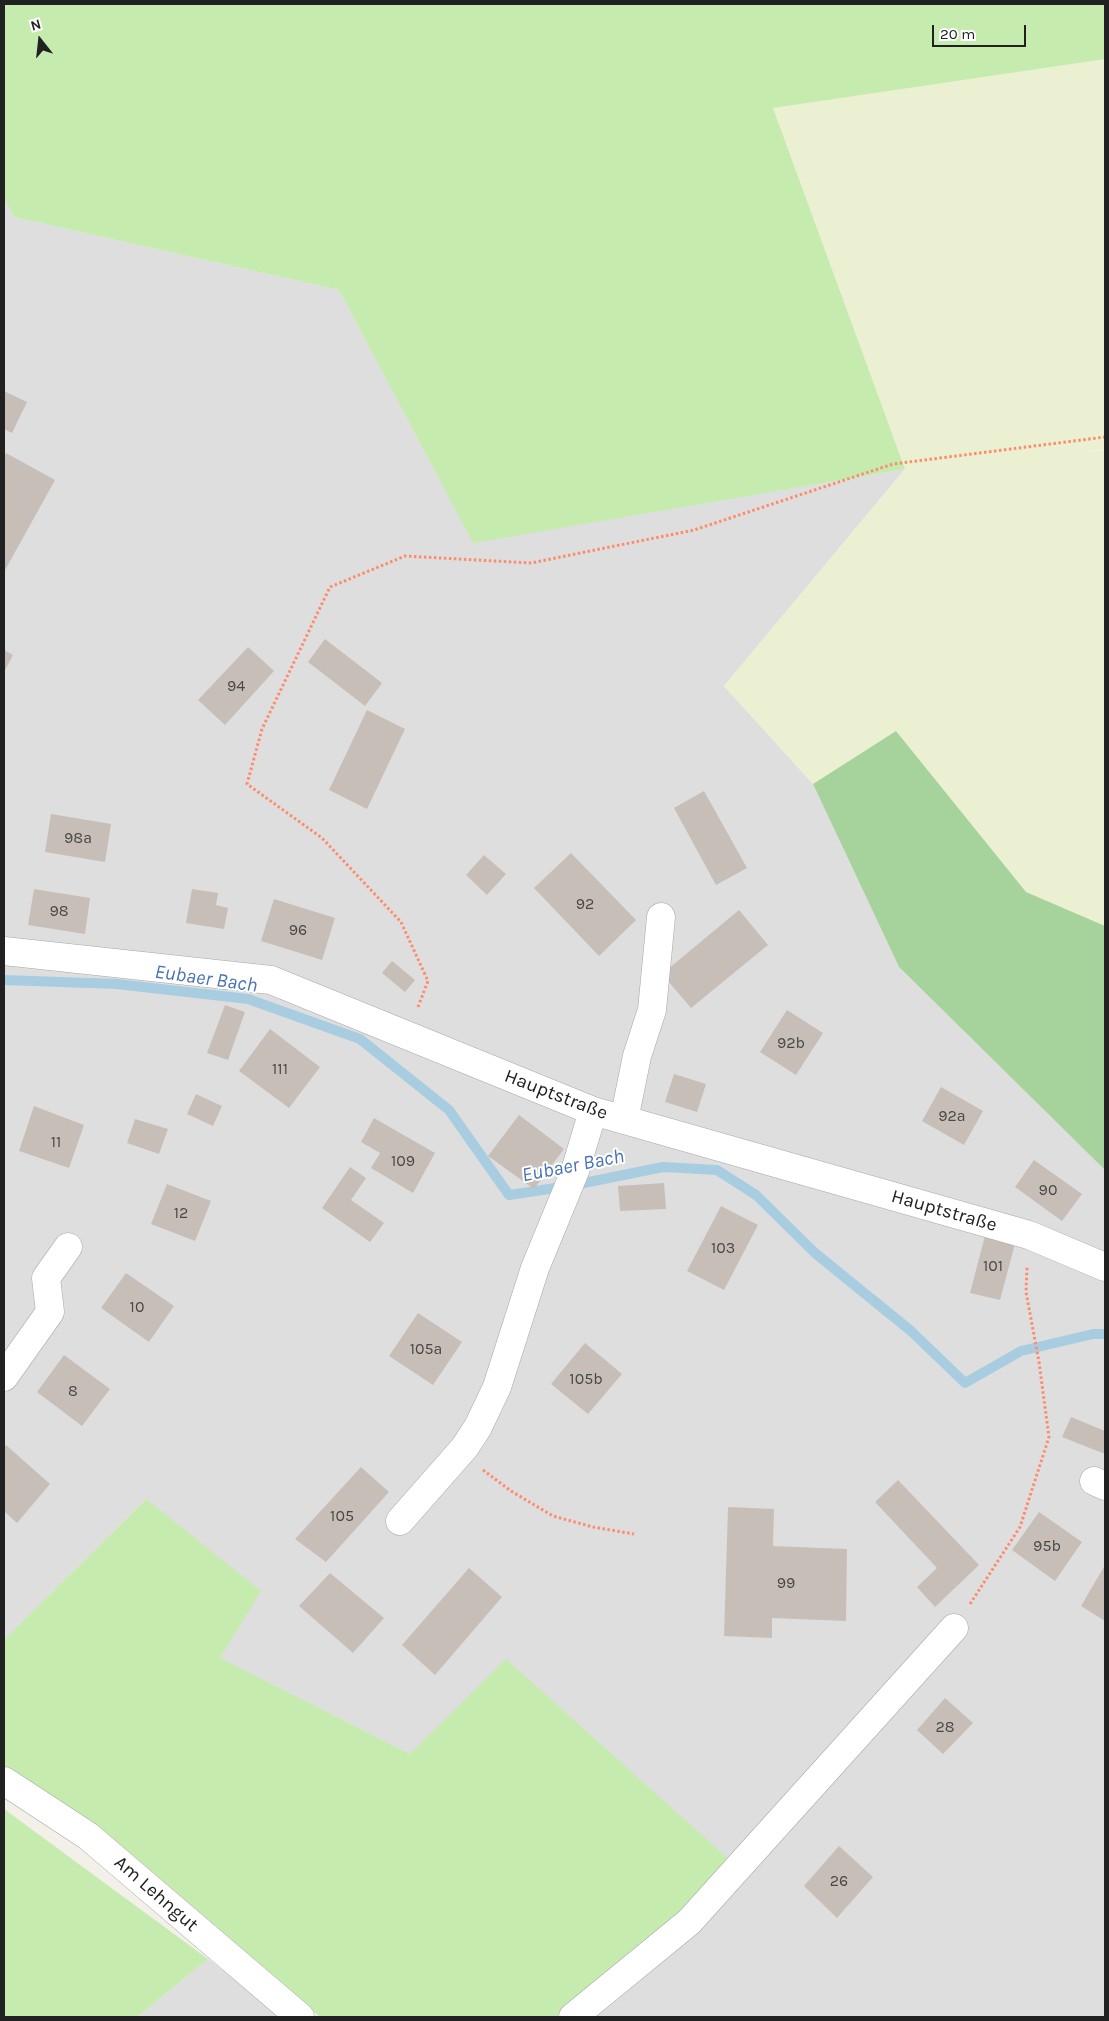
<!DOCTYPE html>
<html>
<head>
<meta charset="utf-8">
<style>
  body { margin:0 }
  #map { position:relative; width:1109px; height:2021px; overflow:hidden; background:#f2f0e8; font-family:Karla,sans-serif }
  canvas { display:block }
  .frame { position:absolute; inset:0; border:5px solid #212121; pointer-events:none }
  .north { position:absolute; left:15px; top:15px; width:50px; height:50px; -webkit-text-stroke:4px #fff; paint-order:stroke; rotate:344deg; font-size:14px; font-weight:700; line-height:20px; text-align:center; color:#212121 }
  .north::after { content:''; display:block; margin:auto; width:18px; height:22px; background:#212121; clip-path:polygon(50% 0,100% 100%,50% 72%,0 100%) }
  .scale { position:absolute; left:932px; top:25px; width:94px; height:22px; box-sizing:border-box; border:2px solid #212121; border-top:0; padding-left:6px; font-size:15px; line-height:18px; white-space:nowrap; color:#212121; -webkit-text-stroke:4px #fff; paint-order:stroke }
</style>
</head>
<body>
<div id="map">
<canvas width="1109" height="2021"></canvas>
<div class="frame"></div>
<div class="north">N</div>
<div class="scale">20 m</div>
</div>
<script>
const context = document.querySelector('canvas').getContext('2d');
context.lineJoin = 'round';
function paint(path, color) { context.fillStyle = color; context.fill(path, 'evenodd'); }
const poly = rows => new Path2D(rows.map(r => 'M' + r).join(''));
function stroke(path, color, width, dash) { context.strokeStyle = color; context.lineWidth = width; context.lineCap = dash ? 'butt' : 'round'; context.setLineDash(dash || []); context.stroke(path); }
function label(font, color, halo, rows, align = 'center') {
  context.font = font + ' Karla,sans-serif'; context.lineWidth = 4; context.setLineDash([]); context.textBaseline = 'middle'; context.strokeStyle = halo; context.fillStyle = color; for (const [text, x, y, turn = 0] of rows) {
    context.save(); context.translate(x, y); context.rotate((+turn || 0) * Math.PI / 180); context.textAlign = isNaN(turn) ? turn : align; if (halo) context.strokeText(text, 0, 0); context.fillText(text, 0, 0); context.restore();
  }
}
const residential = poly([
  [4,198,14,217,339,290,473,542,905,469,724,686,813,784,899,967,1105,1170,1105,2017,586,2017,410,1754,219,1658,146,1499,4,1640],
  [208,1959,282,2017,137,2017]
]);
const farmland = poly([
  [1105,57,1105,449,1046,455,1105,450,1105,926,1026,892,896,731,813,784,724,686,905,469,773,108]
]);
const grass = poly([
  [4,4,1105,4,1105,59,773,108,905,469,473,543,339,290,14,217,4,198],
  [146,1499,261,1591,220,1658,410,1754,506,1659,743,1872,586,2017,320,2017,81,1823,4,1777,4,1640],
  [4,1809,208,1959,137,2017,4,2017]
]);
const forest = poly([
  [896,731,1026,892,1105,926,1105,1170,899,967,813,784]
]);
const stream = poly([
  [4,980,117,984,248,999,360,1039,449,1110,509,1195,569,1186,663,1167,717,1170,756,1195,815,1253,911,1331,965,1383,1021,1351,1093,1334,1105,1334]
]);
const building = poly([
  [4,391,27,402,12,433,4,429],
  [6,453,55,480,4,572,4,457],
  [325,639,382,683,365,706,308,662],
  [248,647,274,671,225,725,198,700],
  [4,650,13,655,4,672],
  [367,710,405,729,367,809,329,790],
  [704,791,747,868,716,885,674,808],
  [51,814,111,824,105,862,45,852],
  [571,853,636,920,599,956,534,888],
  [484,855,506,874,487,895,466,875],
  [34,889,90,898,85,934,28,925],
  [192,889,218,893,216,905,228,908,224,929,186,923],
  [274,899,335,918,322,960,261,941],
  [739,910,768,945,691,1008,662,974],
  [392,961,415,980,405,992,382,973],
  [225,1005,245,1012,228,1060,207,1053],
  [787,1010,823,1033,796,1075,760,1052],
  [270,1029,320,1067,289,1108,239,1071],
  [674,1074,706,1084,697,1112,665,1102],
  [941,1087,983,1111,964,1145,922,1121],
  [196,1094,222,1106,213,1126,187,1114],
  [34,1106,84,1125,69,1168,19,1151],
  [519,1115,564,1149,534,1189,488,1156],
  [374,1118,435,1153,413,1193,371,1168,380,1153,361,1142],
  [135,1119,168,1129,159,1154,127,1143],
  [1034,1160,1082,1194,1062,1221,1015,1187],
  [350,1167,366,1178,351,1200,384,1223,370,1242,322,1208],
  [664,1183,666,1209,620,1211,618,1186],
  [167,1184,211,1201,195,1241,151,1224],
  [721,1206,758,1225,724,1290,687,1271],
  [986,1232,1016,1240,1000,1300,970,1293],
  [126,1273,174,1306,149,1342,101,1308],
  [418,1313,462,1342,433,1385,389,1356],
  [585,1343,622,1374,588,1414,551,1384],
  [64,1355,110,1389,82,1426,37,1392],
  [1071,1417,1105,1431,1105,1454,1062,1437],
  [6,1445,50,1484,17,1523,4,1511,4,1448],
  [361,1467,389,1492,326,1562,295,1539],
  [898,1480,979,1565,935,1607,917,1587,937,1568,875,1502],
  [728,1507,774,1509,773,1546,847,1549,846,1621,772,1618,772,1638,724,1636],
  [1039,1512,1082,1542,1055,1581,1012,1550],
  [1105,1565,1105,1621,1081,1606],
  [469,1568,502,1597,435,1675,402,1645],
  [330,1573,384,1618,353,1653,299,1606],
  [945,1698,973,1723,943,1754,917,1730],
  [839,1846,873,1877,837,1918,804,1886]
]);
const path = poly([
  [418,1007,428,981,401,922,322,838,247,784,262,729,330,587,405,556,531,563,694,530,893,464,1105,437],
  [483,1470,511,1491,553,1516,593,1527,634,1534],
  [970,1604,1020,1527,1049,1437,1039,1362,1026,1292,1027,1267]
]);
const minor = poly([
  [4,951,271,980,593,1111,1029,1235,1105,1267],
  [624,1120,637,1056,652,1010,661,917],
  [4,1377,50,1312,46,1278,68,1247],
  [1094,1481,1105,1486],
  [400,1521,465,1447,478,1427,497,1387,535,1268,575,1171,593,1111],
  [4,1781,88,1836,300,2017],
  [573,2017,689,1922,954,1628]
]);
const numberNames = [
  ["94",236,686],
  ["98a",78,838],
  ["92",585,904],
  ["98",59,911],
  ["96",298,930],
  ["92b",791,1043],
  ["111",280,1069],
  ["92a",952,1116],
  ["11",56,1142],
  ["109",403,1161],
  ["90",1048,1190],
  ["12",181,1213],
  ["103",723,1248],
  ["101",993,1266],
  ["10",137,1307],
  ["105a",426,1349],
  ["105b",586,1379],
  ["8",73,1391],
  ["105",342,1516],
  ["95b",1047,1546],
  ["99",786,1583],
  ["28",945,1727],
  ["26",839,1881]
];
const streetNames = [
  ["Hauptstraße",556,1095,21],
  ["Hauptstraße",944,1211,16],
  ["Am Lehngut",156,1894,41]
];
const waterNames = [
  ["Eubaer Bach",206,979,8],
  ["Eubaer Bach",573,1166,-11]
];
paint(residential, '#dfdede');
paint(farmland, '#ebf0d3');
paint(grass, '#c5ecae');
paint(forest, '#a6d29c');
stroke(stream, '#a8cde0', 10);
paint(building, '#c7bfb7');
stroke(minor, '#a8a8a8', 29);
stroke(path, '#fd8c6d', 3, [2.5, 2.5]);
stroke(minor, '#fff', 28);
label('16px', '#4a4846', null, numberNames);
label('19px', '#212121', '#fff', streetNames);
label('italic 20px', '#4a73b5', '#fff', waterNames);
</script>
</body>
</html>
